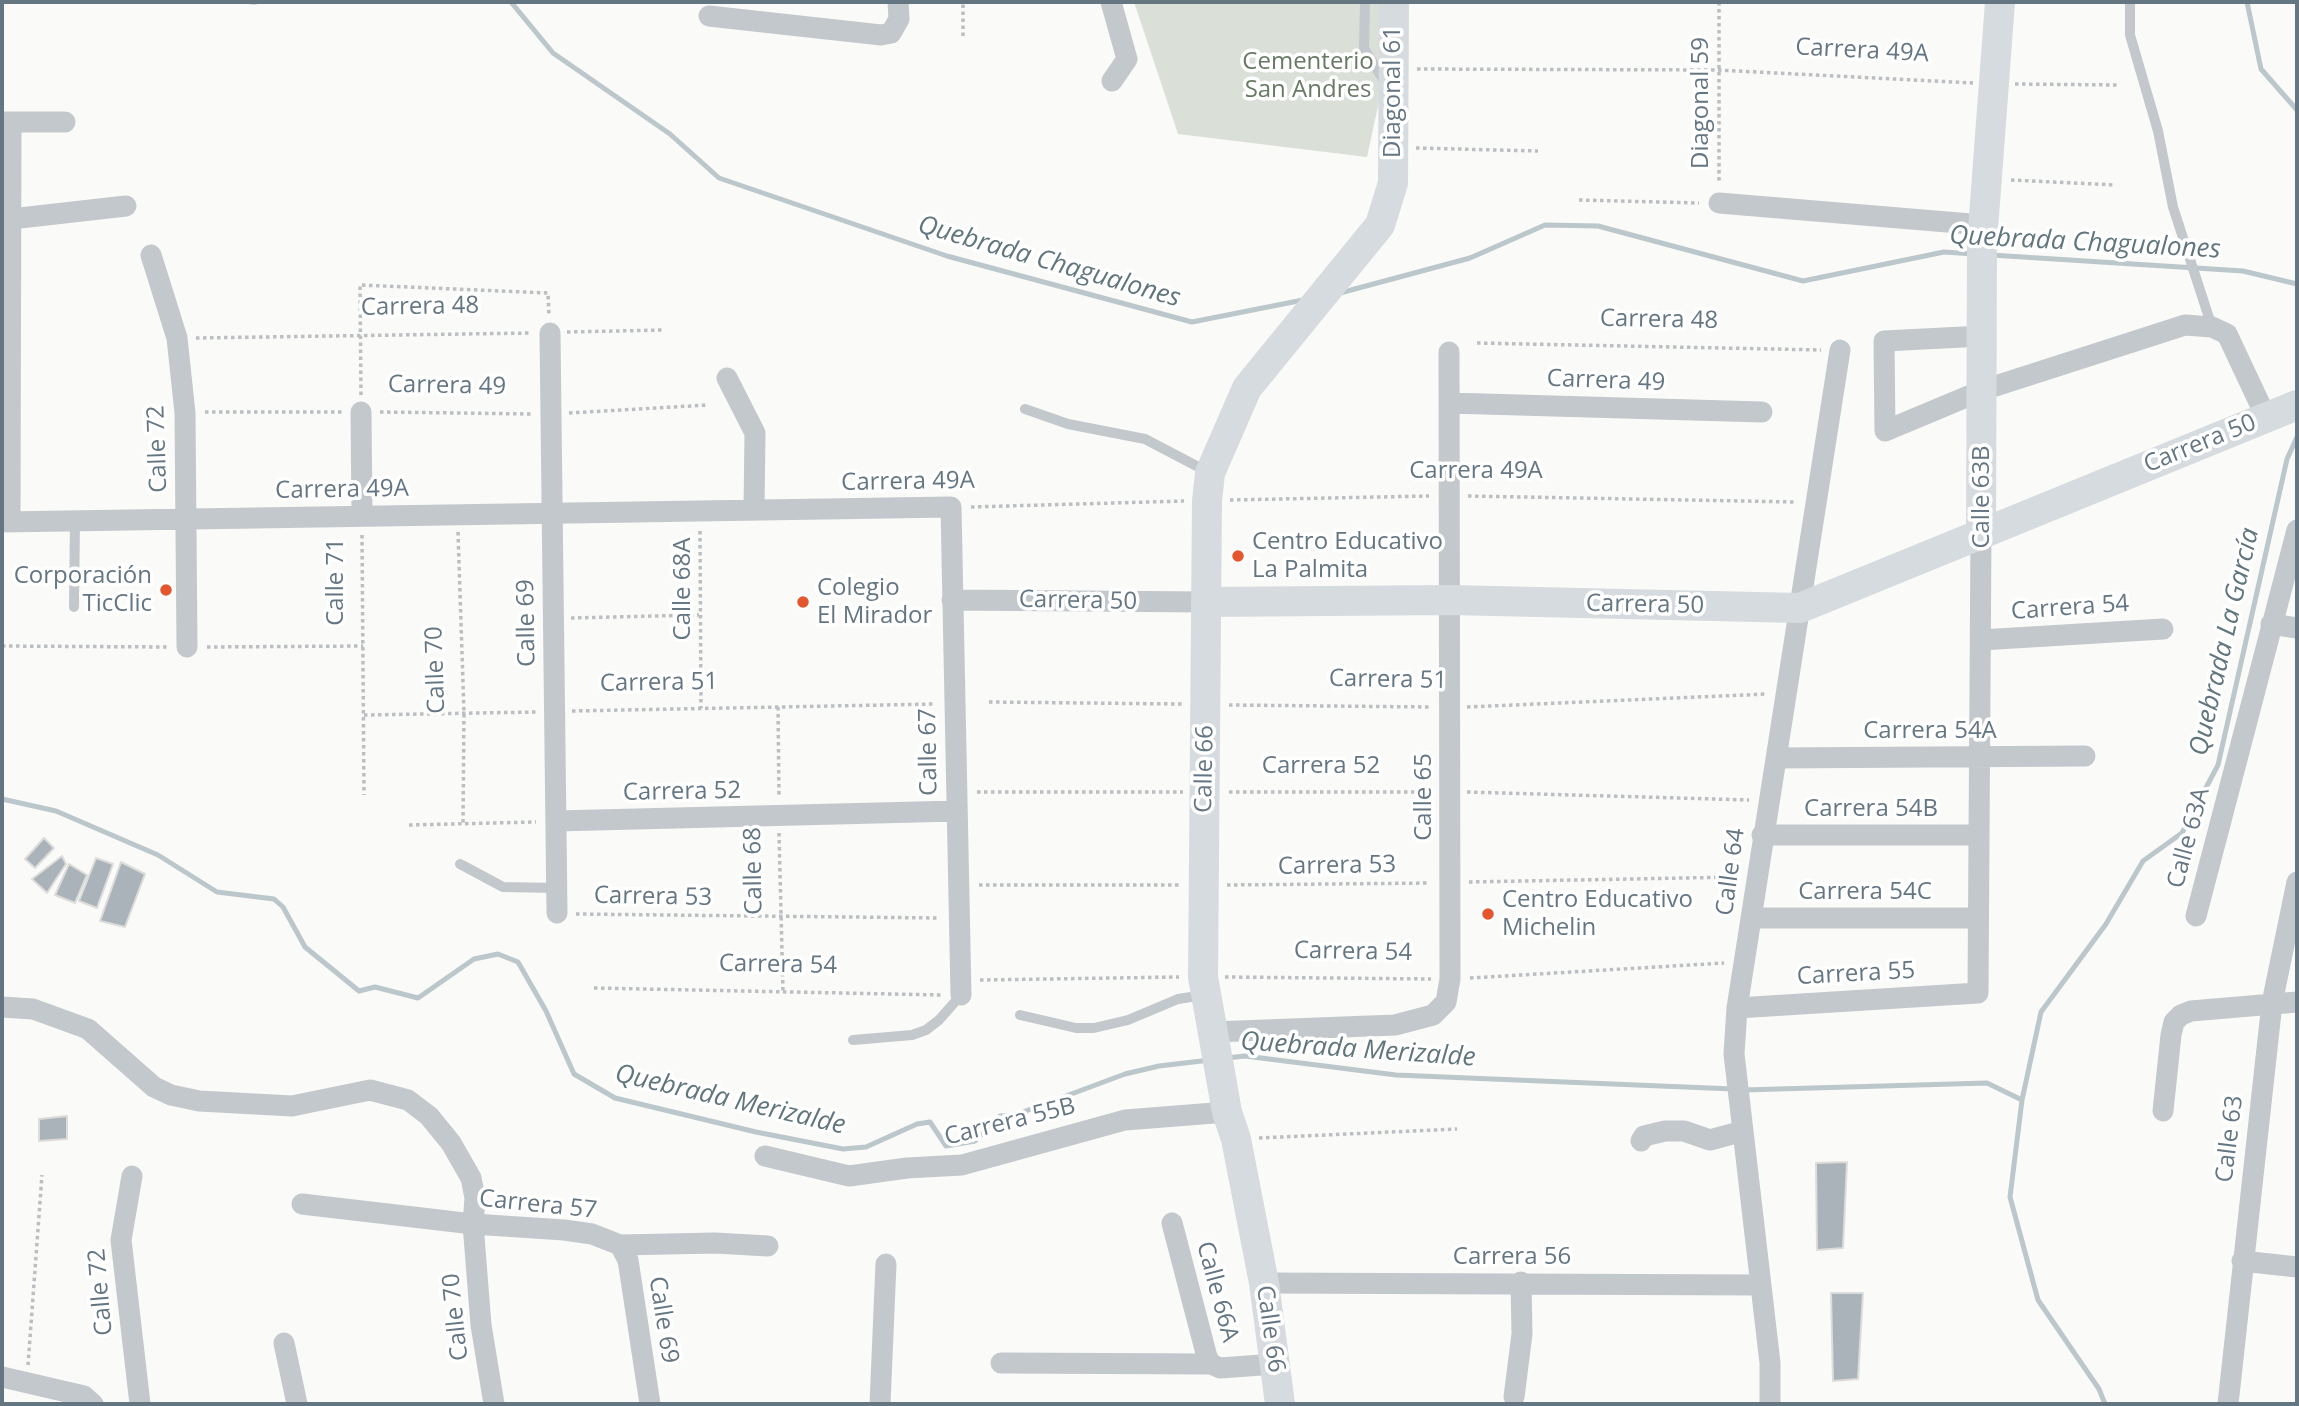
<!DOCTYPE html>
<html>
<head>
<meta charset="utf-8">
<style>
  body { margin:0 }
  #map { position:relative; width:2299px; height:1406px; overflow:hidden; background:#fafaf8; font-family:"Open Sans",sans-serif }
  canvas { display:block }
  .frame { position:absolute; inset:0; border:4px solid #657683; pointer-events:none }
</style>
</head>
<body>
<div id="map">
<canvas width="2299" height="1406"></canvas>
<div class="frame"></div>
</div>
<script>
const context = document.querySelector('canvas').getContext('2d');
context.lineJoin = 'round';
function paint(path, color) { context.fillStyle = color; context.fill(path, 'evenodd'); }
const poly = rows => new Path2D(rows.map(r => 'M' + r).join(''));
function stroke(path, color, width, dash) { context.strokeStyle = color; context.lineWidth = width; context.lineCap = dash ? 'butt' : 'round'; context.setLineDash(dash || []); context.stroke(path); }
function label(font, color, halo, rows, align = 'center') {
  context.font = font + ' "Open Sans",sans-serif'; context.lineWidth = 7; context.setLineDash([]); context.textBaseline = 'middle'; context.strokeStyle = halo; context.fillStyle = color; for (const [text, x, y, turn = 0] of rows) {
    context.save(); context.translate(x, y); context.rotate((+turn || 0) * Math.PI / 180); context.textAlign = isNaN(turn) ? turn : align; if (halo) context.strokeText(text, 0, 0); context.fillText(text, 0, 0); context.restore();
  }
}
const green = poly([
  [1134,2,1379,2,1381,92,1367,157,1178,134]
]);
const stream = poly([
  [251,2,256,2],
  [511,2,553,53,670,134,719,178,947,256,1192,322,1303,300],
  [2247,2,2261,69,2297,110],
  [1991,255,2243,271,2297,284],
  [1340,293,1470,258,1545,225,1598,226,1803,281,1944,252,1974,254],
  [2,799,56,811,158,855,217,892,274,899,283,907,305,947,359,991,375,987,418,998,474,959,498,954,518,962,546,1011,574,1074,615,1098,756,1132,843,1149,866,1147,917,1124,930,1122,946,1146,975,1141,1000,1116,1015,1115,1125,1074,1159,1066,1210,1060],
  [1226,1058,1245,1056,1396,1075,1733,1089],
  [1743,1090,1987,1083,2022,1100],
  [2105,1404,2099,1389,2038,1300,2010,1197,2022,1100,2041,1012,2106,924,2143,861,2182,833,2218,765,2287,459,2297,437]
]);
const building = poly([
  [44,838,54,848,35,868,25,859,44,838],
  [62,856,66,864,47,893,32,879,62,856],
  [96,858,113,864,97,908,79,901,96,858],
  [121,862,145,874,125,927,100,921,121,862],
  [69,864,87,875,75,903,55,895,69,864],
  [67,1116,67,1139,39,1141,39,1119,67,1116],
  [1847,1162,1843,1248,1817,1250,1816,1163,1847,1162],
  [1831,1293,1863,1293,1858,1379,1833,1381,1831,1293]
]);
const path = poly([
  [1719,2,1719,184],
  [963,36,963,2],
  [1417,69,1717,70,1973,83],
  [2015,84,2118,85],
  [1416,148,1538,151],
  [2011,180,2115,185],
  [1579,200,1699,203],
  [567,332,664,330],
  [196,338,531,333],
  [1477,343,1821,350],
  [361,395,360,285,548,293,549,316],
  [205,412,344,412],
  [380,412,533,414],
  [569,413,708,405],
  [1468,496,1796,502],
  [1230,500,1429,496],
  [971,507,1184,501],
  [700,531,701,708],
  [458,532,464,713,463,824],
  [362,535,364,795],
  [571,618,699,615],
  [2,646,168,647],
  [207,647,363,646],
  [989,702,1182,704],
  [1229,705,1431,707],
  [778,707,779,797],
  [1467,707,1767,694],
  [572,711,935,704],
  [364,715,536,712],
  [977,792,1183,792],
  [1229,792,1431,792],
  [1467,792,1749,800],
  [409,825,536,822],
  [779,833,783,992],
  [1469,882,1738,877],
  [979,885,1181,885],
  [1227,885,1430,883],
  [576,914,939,918],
  [1225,977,1431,979],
  [1470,978,1724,963],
  [980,980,1179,977],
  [594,988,941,995],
  [1259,1138,1457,1129],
  [28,1365,42,1175]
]);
const lane = poly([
  [1365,2,1364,48,1386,84],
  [2130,2,2130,35,2158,131,2173,207,2212,327],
  [1025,409,1068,424,1145,439,1208,472],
  [74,607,75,520],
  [460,864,503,887,557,888],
  [1020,1015,1076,1028,1094,1028,1128,1020,1178,999,1204,995],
  [853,1040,912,1035,926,1030,939,1020,961,995]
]);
const street = poly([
  [1111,2,1127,59,1112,81],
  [709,16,881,35,891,33,899,19,898,2],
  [2,122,65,122],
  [1719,203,1983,225],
  [2,220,126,206],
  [151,255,177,338,185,413,187,647],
  [550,333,557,913],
  [1983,336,1884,341,1885,431,1983,390,2185,325,2212,327,2227,334,2266,417],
  [727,378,755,433,754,510],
  [1449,403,1762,412],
  [361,412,362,516],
  [10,521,11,122],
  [2,522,951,507,961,995],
  [952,600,1206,602],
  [2271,624,2297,628],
  [1981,640,2163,629],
  [1776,758,2085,756],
  [556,821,957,811],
  [1762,835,1979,835],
  [2196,916,2297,530],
  [1751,918,1978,918],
  [2,1007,33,1009,88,1029,154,1087,171,1095,199,1101,292,1106,370,1090,408,1100,429,1116,451,1143,471,1178,475,1198,473,1224,481,1325,494,1404],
  [1737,1008,1978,993,1981,533],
  [1213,1032,1395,1025,1433,1015,1446,1002,1450,979,1449,352],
  [2163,1111,2171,1035,2174,1022,2181,1015,2191,1011,2297,1002],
  [1641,1141,1644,1136,1665,1131,1684,1131,1710,1140,1743,1131],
  [765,1156,849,1176,907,1168,962,1165,1125,1120,1227,1112],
  [132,1176,121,1240,140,1404],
  [302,1204,473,1224,564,1230,592,1234,620,1245,715,1243,768,1246],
  [1172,1223,1207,1357,1211,1364,1220,1368,1275,1364],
  [620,1245,628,1260,650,1404],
  [2242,1261,2297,1267],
  [1264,1283,1759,1285],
  [284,1343,297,1404],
  [1001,1363,1211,1364],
  [2,1377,84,1396,93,1404],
  [1514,1397,1522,1334,1521,1282],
  [880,1404,886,1264],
  [1770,1404,1770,1363,1734,1054,1737,1008,1840,350],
  [2228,1404,2272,1003,2297,882]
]);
const secondary = poly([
  [1981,533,1982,243,2000,2],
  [1206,602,1450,600,1800,608,2297,405],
  [1280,1404,1264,1283,1236,1139,1227,1112,1203,977,1207,501,1210,473,1247,388,1380,225,1393,183,1394,2]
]);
const markers = [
  [1238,556,7,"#e4572e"],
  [166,590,7,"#e4572e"],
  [803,602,7,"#e4572e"],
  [1488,914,7,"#e4572e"]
];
const streetNames = [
  ["Carrera 49A",1862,51,3],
  ["Diagonal 61",1393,92,-90],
  ["Diagonal 59",1701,103,-90],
  ["Carrera 48",420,307,-1],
  ["Carrera 48",1659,320,1],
  ["Carrera 49",1606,381,2],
  ["Carrera 49",447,386,1],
  ["Carrera 50",2200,444,-22],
  ["Calle 72",158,449,-92],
  ["Carrera 49A",1476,471],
  ["Carrera 49A",908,482,-1],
  ["Carrera 49A",342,490,-1],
  ["Calle 63B",1982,497,-90],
  ["Calle 71",336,582,-90],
  ["Calle 68A",683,589,-90],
  ["Carrera 50",1078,601,1],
  ["Carrera 50",1645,605,1],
  ["Carrera 54",2070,608,-4],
  ["Calle 69",527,623,-91],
  ["Calle 70",436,670,-92],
  ["Carrera 51",1388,680,1],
  ["Carrera 51",659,683,-1],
  ["Carrera 54A",1930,731],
  ["Calle 67",929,752,-91],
  ["Carrera 52",1321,766],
  ["Calle 66",1205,769,-89],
  ["Carrera 52",682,792,-1],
  ["Calle 65",1424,797,-90],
  ["Carrera 54B",1871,809],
  ["Calle 63A",2189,838,-75],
  ["Carrera 53",1337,866,-1],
  ["Calle 68",754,871,-91],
  ["Calle 64",1731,872,-82],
  ["Carrera 54C",1865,892],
  ["Carrera 53",653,897,1],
  ["Carrera 54",1353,952,1],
  ["Carrera 54",778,965,1],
  ["Carrera 55",1856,974,-3],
  ["Carrera 55B",1010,1122,-14],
  ["Calle 63",2230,1139,-83],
  ["Carrera 57",538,1205,6],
  ["Carrera 56",1512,1257],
  ["Calle 72",101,1292,-95],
  ["Calle 66A",1217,1292,75],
  ["Calle 70",456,1317,-96],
  ["Calle 69",663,1320,81],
  ["Calle 66",1270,1329,82]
];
const parkNames = [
  ["Cementerio",1308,62],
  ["San Andres",1308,90]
];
const poiNames = [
  ["Centro Educativo",1252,542],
  ["La Palmita",1252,570],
  ["Corporación",152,576,"right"],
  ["TicClic",152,604,"right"],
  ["Colegio",817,588],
  ["El Mirador",817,616],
  ["Centro Educativo",1502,900],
  ["Michelin",1502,928]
];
const waterNames = [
  ["Quebrada Chagualones",2085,243,3],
  ["Quebrada Chagualones",1049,262,16],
  ["Quebrada La García",2225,642,-77],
  ["Quebrada Merizalde",1358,1050,4],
  ["Quebrada Merizalde",730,1100,13]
];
paint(green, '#dadfd7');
stroke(stream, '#bbc7cb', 5);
paint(building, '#aab3b9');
stroke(building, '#dcdcda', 2);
stroke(path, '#bbbfc2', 3.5, [3.5, 3.5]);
stroke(lane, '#c3c8cc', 10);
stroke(street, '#c3c8cc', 21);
stroke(secondary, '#d6dbdf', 30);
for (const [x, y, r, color] of markers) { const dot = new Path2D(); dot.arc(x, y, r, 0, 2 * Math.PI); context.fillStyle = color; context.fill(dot); stroke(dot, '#fff', 2.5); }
label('24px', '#657683', '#fff', streetNames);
label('24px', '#687a64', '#fff', parkNames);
label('24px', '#657683', '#fff', poiNames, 'left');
label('italic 26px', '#60757c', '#fff', waterNames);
</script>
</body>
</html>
